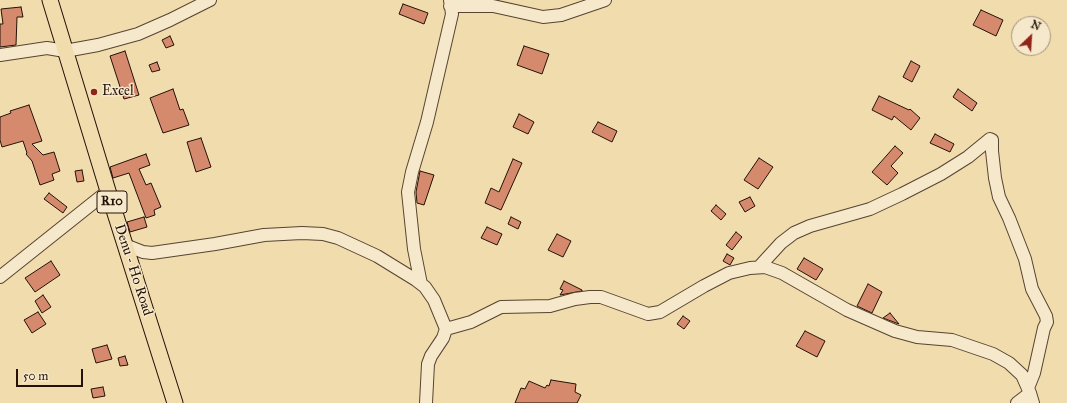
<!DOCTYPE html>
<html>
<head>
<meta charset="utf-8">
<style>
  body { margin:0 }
  #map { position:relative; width:1067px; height:403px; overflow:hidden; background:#f1dcae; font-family:"IM FELL Great Primer",serif }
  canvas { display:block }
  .north { position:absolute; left:1011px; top:16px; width:40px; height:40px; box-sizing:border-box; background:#f6e8ca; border:1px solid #a2927c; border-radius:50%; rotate:25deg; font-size:11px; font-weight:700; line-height:16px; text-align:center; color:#241107 }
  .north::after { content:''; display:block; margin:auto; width:14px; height:18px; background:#8f2418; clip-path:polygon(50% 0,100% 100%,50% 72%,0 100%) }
  .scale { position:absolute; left:16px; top:369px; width:67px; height:18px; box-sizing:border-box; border:2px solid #241107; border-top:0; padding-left:5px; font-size:12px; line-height:14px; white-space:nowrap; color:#241107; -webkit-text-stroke:3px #f6e8ca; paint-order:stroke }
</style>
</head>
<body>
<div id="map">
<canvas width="1067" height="403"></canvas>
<div class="north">N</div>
<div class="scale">50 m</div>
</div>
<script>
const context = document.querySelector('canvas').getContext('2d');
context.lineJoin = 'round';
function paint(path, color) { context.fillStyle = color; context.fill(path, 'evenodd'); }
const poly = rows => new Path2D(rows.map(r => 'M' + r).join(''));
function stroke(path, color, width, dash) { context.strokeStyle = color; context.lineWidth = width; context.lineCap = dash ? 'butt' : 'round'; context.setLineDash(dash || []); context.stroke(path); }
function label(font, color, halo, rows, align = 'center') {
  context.font = font + ' "IM FELL Great Primer",serif'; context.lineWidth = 3; context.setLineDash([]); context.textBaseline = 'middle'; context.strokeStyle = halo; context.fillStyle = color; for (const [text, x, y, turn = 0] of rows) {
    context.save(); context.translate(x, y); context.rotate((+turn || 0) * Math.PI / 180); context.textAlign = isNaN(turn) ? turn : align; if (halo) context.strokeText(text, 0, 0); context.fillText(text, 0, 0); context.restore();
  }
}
const building = poly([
  [403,4,428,13,424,24,399,14,403,4],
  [21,7,23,17,17,17,16,45,0,47,0,24,3,24,1,9,21,7],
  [981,10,1003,20,996,36,973,25,981,10],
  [170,36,174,45,166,48,162,40,170,36],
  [524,46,549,54,542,74,517,65,524,46],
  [125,51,139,95,124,99,110,56,125,51],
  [911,61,920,66,912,82,903,77,911,61],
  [157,62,160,70,152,72,149,65,157,62],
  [173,89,180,110,183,109,189,125,163,133,150,98,173,89],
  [958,89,977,103,972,111,953,97,958,89],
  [879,96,909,110,910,109,920,118,911,130,894,116,892,120,872,110,879,96],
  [29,105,42,141,32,144,43,155,54,152,60,171,52,174,54,180,40,185,32,161,26,154,27,153,23,141,2,147,0,140,0,117,11,113,10,111,29,105],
  [519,114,534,122,528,134,513,127,519,114],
  [598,122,617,131,612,142,592,132,598,122],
  [935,134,954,144,950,152,930,143,935,134],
  [201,138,211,167,196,172,187,142,201,138],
  [895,146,903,153,891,166,898,173,887,185,872,172,895,146],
  [146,154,150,165,139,169,146,185,151,183,161,207,154,210,155,215,146,218,129,173,113,178,110,167,146,154],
  [759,158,773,167,758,189,744,180,759,158],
  [513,159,522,163,501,210,485,203,491,188,499,192,513,159],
  [82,170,84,181,77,182,75,171,82,170],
  [420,171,434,175,424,205,417,203,416,192,420,171],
  [49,193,67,207,63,213,44,199,49,193],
  [750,197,755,206,745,212,739,202,750,197],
  [716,205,726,214,721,220,711,211,716,205],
  [144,217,147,227,130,232,127,222,144,217],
  [511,217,521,222,518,229,508,224,511,217],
  [487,227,502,234,497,245,481,238,487,227],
  [736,232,742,237,732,250,726,245,736,232],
  [557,234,571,241,563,257,548,250,557,234],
  [727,254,734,258,730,265,723,261,727,254],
  [804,258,823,269,816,280,797,269,804,258],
  [51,261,60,275,35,292,25,278,51,261],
  [564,281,582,290,582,291,560,295,563,290,560,289,564,281],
  [868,284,882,292,872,313,857,306,868,284],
  [43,295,51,307,42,313,35,301,43,295],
  [38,312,46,324,32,333,24,320,38,312],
  [890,313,899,324,883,318,890,313],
  [683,316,690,321,684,329,677,324,683,316],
  [805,331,825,341,817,357,796,346,805,331],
  [107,345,112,359,96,363,92,349,107,345],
  [125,356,128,365,120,366,118,358,125,356],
  [551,380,576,384,575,392,581,395,577,403,515,403,521,388,525,389,529,381,545,388,547,385,549,386,551,380],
  [103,387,105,396,93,398,91,389,103,387]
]);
const minor = poly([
  [450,6,493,6,543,17,561,15,605,0],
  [0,55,47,48,65,51,98,45,138,34,170,20,210,0],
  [125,245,143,252,152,253,215,244,264,235,302,233,323,234,338,238,377,256,416,280,425,287,434,300,446,329,443,338,431,356,428,364,426,403],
  [759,267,781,243,794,233,810,226,870,209,902,194,941,174,968,157,990,139,992,140,992,151,995,178,999,197,1009,218,1025,259,1032,289,1046,316,1047,322,1044,328,1034,373,1028,388],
  [0,277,108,191],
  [421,284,414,249,408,192,412,172,427,122,452,14,450,0],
  [446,329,471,322,501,307,550,306,575,299,590,297,601,297,648,314,660,312,704,286,729,273,750,268,765,267,782,273,847,310,895,331,917,337,952,340,993,354,1009,363,1022,375,1030,393,1033,403],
  [1017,403,1030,393]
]);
const major = poly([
  [50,0,108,191,175,403]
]);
const markers = [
  [94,92,4,"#8f2418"]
];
const shields = [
  [112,202,30]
];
const shieldNames = [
  ["R10",112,202]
];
const poiNames = [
  ["Excel",102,92]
];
const streetNames = [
  ["Denu - Ho Road",133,270,72]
];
paint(building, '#d58a6d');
stroke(building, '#241107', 1);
stroke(minor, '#574431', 14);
stroke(major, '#241107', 17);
stroke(minor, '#f6e8ca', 12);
stroke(major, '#f1dcae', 15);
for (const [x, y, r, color] of markers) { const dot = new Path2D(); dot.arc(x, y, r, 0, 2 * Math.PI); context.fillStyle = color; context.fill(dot); stroke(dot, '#f6e8ca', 1.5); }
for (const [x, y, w] of shields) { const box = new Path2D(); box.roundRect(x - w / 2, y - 11, w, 22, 3); context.fillStyle = '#f6e8ca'; context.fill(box); stroke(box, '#241107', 1); }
label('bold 13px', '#241107', null, shieldNames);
label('14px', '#241107', '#f6e8ca', poiNames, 'left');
label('14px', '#241107', '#f6e8ca', streetNames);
</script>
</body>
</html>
